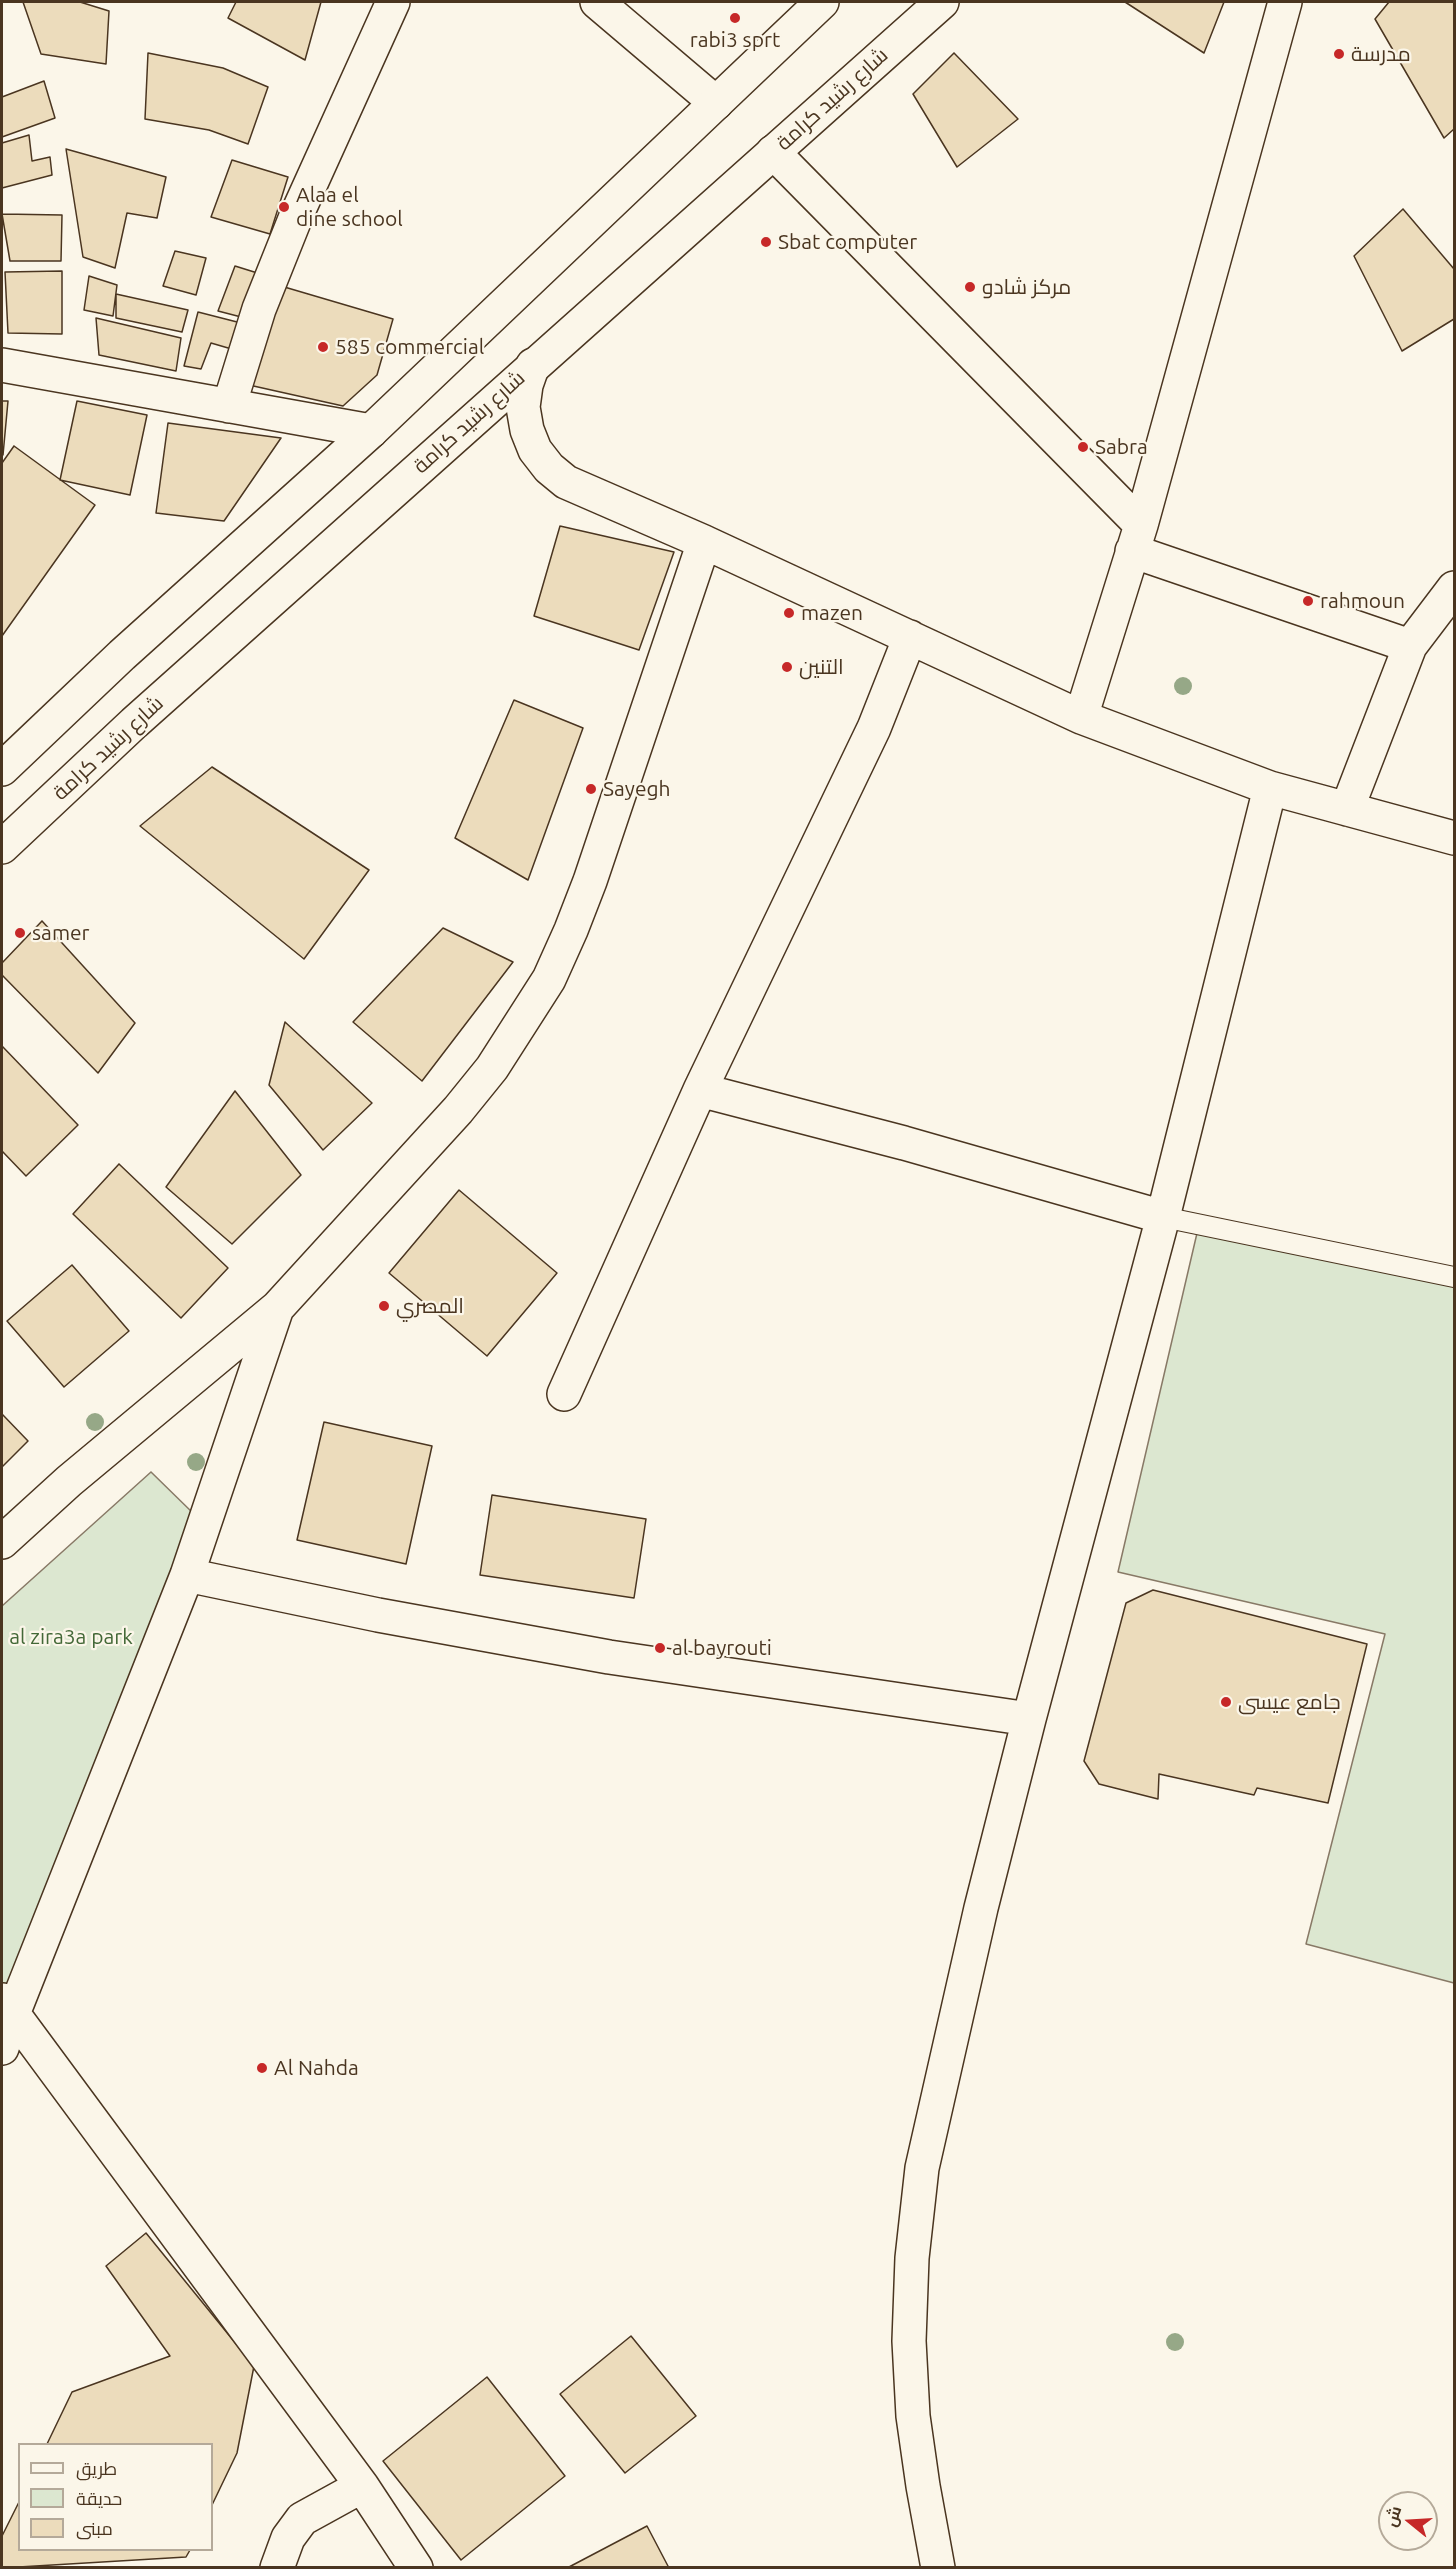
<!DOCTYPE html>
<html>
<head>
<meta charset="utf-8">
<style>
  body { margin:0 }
  #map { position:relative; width:1456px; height:2569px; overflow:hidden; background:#fbf6e9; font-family:Ubuntu,Cairo,sans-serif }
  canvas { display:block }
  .frame { position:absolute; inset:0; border:3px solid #4a3520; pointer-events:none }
  .legend { position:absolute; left:18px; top:2443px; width:195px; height:108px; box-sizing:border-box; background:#fbf6e9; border:2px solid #b4a999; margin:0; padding:8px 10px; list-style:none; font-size:18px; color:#4a3520 }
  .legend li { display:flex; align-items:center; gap:12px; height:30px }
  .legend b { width:30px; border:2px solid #b4a999 }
  .north { position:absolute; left:1378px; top:2491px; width:60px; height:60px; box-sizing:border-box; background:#fbf6e9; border:2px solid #b4a999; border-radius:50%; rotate:288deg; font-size:16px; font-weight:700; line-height:24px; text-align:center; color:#4a3520 }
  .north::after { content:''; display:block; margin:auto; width:21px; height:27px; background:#c62828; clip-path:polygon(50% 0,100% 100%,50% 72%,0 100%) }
</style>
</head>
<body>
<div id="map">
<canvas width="1456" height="2569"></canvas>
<div class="frame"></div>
<ul class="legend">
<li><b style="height:8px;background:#fbf6e9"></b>طريق</li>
<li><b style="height:16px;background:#dce7d0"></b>حديقة</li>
<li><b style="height:16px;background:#ecdcbc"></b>مبنى</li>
</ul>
<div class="north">ش</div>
</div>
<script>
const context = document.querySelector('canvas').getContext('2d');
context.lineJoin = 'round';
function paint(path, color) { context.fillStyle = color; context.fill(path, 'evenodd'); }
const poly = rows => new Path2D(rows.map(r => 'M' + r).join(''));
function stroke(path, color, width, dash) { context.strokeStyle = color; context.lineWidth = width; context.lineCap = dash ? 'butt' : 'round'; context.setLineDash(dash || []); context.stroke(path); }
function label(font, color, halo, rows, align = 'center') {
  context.font = font + ' Ubuntu,Cairo,sans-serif'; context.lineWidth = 4.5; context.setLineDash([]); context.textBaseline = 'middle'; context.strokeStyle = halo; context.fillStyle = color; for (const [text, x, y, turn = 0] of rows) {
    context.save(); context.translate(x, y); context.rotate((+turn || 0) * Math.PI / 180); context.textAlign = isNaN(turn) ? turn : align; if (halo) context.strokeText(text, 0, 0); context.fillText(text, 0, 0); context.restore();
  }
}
const green = poly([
  [1201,1216,1454,1270,1454,1983,1306,1944,1385,1634,1118,1572,1201,1216],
  [151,1472,196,1516,2,1997,2,1606,151,1472]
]);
const building = poly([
  [23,2,80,2,109,11,106,64,41,54,23,2],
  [236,2,321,2,305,60,228,18,236,2],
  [1125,2,1224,2,1204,53,1125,2],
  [1389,2,1454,2,1454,129,1444,138,1375,19,1389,2],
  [148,53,223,68,268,87,248,144,209,130,145,119,148,53],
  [954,53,1018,119,957,167,913,94,954,53],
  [44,81,55,118,2,137,2,97,44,81],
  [29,135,32,161,50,157,52,175,2,188,2,143,29,135],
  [66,149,166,177,157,218,127,213,115,268,83,257,66,149],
  [232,160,288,177,270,234,211,217,232,160],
  [1403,209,1454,269,1454,319,1402,351,1354,256,1403,209],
  [2,214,62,215,61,261,10,261,2,214],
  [175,251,206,258,196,295,163,286,175,251],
  [235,266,267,276,245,318,218,311,235,266],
  [62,271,62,334,8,333,5,272,62,271],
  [89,276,117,285,113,316,84,310,89,276],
  [281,286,393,319,377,375,343,406,249,385,281,286],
  [116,294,188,310,182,332,116,318,116,294],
  [198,312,241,323,235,350,211,343,201,369,184,366,198,312],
  [96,318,181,338,176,371,99,355,96,318],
  [2,401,8,401,3,455,2,455,2,401],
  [77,401,147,415,130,495,60,480,77,401],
  [168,423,281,438,224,521,156,513,168,423],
  [14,446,95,505,2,636,2,463,14,446],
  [560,526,674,552,639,650,534,616,560,526],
  [514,700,583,728,528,880,455,838,514,700],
  [212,767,369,870,304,959,140,826,212,767],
  [42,921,135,1023,98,1073,2,975,2,963,42,921],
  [443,928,513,962,422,1081,353,1022,443,928],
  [285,1022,372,1103,323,1150,269,1085,285,1022],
  [2,1046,78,1125,26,1176,2,1151,2,1046],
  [235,1091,301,1175,232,1244,166,1187,235,1091],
  [119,1164,228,1268,181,1318,73,1214,119,1164],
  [459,1190,557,1273,487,1356,389,1273,459,1190],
  [72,1265,129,1331,64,1387,7,1321,72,1265],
  [2,1414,28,1441,2,1467,2,1414],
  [324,1422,432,1446,406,1564,297,1540,324,1422],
  [492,1495,646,1519,634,1598,480,1575,492,1495],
  [1153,1590,1367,1644,1328,1803,1257,1788,1254,1795,1159,1774,1158,1799,1099,1784,1084,1761,1126,1603,1153,1590],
  [146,2233,254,2366,237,2453,212,2505,212,2444,47,2444,72,2392,170,2356,106,2266,146,2233],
  [631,2336,696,2416,625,2473,560,2394,631,2336],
  [487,2377,565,2476,461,2560,383,2461,487,2377],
  [20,2500,20,2550,190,2550,186,2557,2,2568,2,2536,20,2500],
  [647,2526,669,2568,568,2568,569,2567,647,2526]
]);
const service = poly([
  [1163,1217,1454,1277]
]);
const minor = poly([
  [597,2,716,103],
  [773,152,1141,525],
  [2,365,371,431],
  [533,365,526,385,523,407,527,430,535,450,549,468,566,482,704,542,1081,717,1270,788,1454,838],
  [229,406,259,309,297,214,393,2],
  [1132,551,1410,646],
  [1081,717,1141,525,1285,2],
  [1347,809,1410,646,1454,588],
  [700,1090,904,1143,1163,1217],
  [564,1394,700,1090,874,728,910,637],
  [2,1542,69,1481,278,1307,458,1110,492,1068,549,979,571,930,590,881,704,542],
  [187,1575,378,1615,609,1657,1029,1719],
  [3,2000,362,2486,416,2568],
  [2,2048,13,2014,187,1575,277,1308],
  [277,2568,288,2538,302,2519,362,2486],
  [938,2568,923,2486,913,2416,909,2341,912,2258,922,2168,981,1908,1029,1719,1163,1217,1270,788]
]);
const tertiary = poly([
  [2,769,122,655,371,431,822,2],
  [2,847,134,723,942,2]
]);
const trees = [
  [1183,686],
  [95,1422],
  [196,1462],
  [1175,2342]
];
const markers = [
  [735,18,6,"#c62828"],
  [1339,54,6,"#c62828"],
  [284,207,6,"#c62828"],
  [766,242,6,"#c62828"],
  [970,287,6,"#c62828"],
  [323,347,6,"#c62828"],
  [1083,447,6,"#c62828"],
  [1308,601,6,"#c62828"],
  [789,613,6,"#c62828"],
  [787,667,6,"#c62828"],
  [591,789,6,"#c62828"],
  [20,933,6,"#c62828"],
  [384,1306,6,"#c62828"],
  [660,1648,6,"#c62828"],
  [1226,1702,6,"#c62828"],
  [262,2068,6,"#c62828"]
];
const poiNames = [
  ["rabi3 sprt",735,40,"center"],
  ["مدرسة",1351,54],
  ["Alaa el",296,195],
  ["dine school",296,219],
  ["Sbat computer",778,242],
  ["مركز شادو",982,287],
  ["585 commercial",335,347],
  ["Sabra",1095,447],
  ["rahmoun",1320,601],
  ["mazen",801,613],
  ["التنين",799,667],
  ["Sayegh",603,789],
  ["samer",32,933],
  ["المصري",396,1306],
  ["al bayrouti",672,1648],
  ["جامع عيسى",1238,1702],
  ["Al Nahda",274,2068]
];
const streetNames = [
  ["شارع رشيد كرامة",832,99,-42],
  ["شارع رشيد كرامة",469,422,-42],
  ["شارع رشيد كرامة",108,748,-43]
];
const parkNames = [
  ["al zira3a park",71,1637]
];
paint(green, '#dce7d0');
stroke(green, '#887966', 1.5);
paint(building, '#ecdcbc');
stroke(building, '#4a3520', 1.5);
stroke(service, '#4a3520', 22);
stroke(minor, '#4a3520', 36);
stroke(tertiary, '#4a3520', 36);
stroke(service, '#fbf6e9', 20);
stroke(minor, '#fbf6e9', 33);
stroke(tertiary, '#fbf6e9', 33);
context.fillStyle = '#96a887';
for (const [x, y] of trees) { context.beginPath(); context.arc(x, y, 9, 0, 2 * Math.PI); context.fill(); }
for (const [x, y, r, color] of markers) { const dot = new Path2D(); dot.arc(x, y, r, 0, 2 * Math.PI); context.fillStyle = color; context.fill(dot); stroke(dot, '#fbf6e9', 2); }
label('21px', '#4a3520', '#fbf6e9', poiNames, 'left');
label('21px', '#4a3520', '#fbf6e9', streetNames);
label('21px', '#436837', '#fbf6e9', parkNames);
</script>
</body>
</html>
